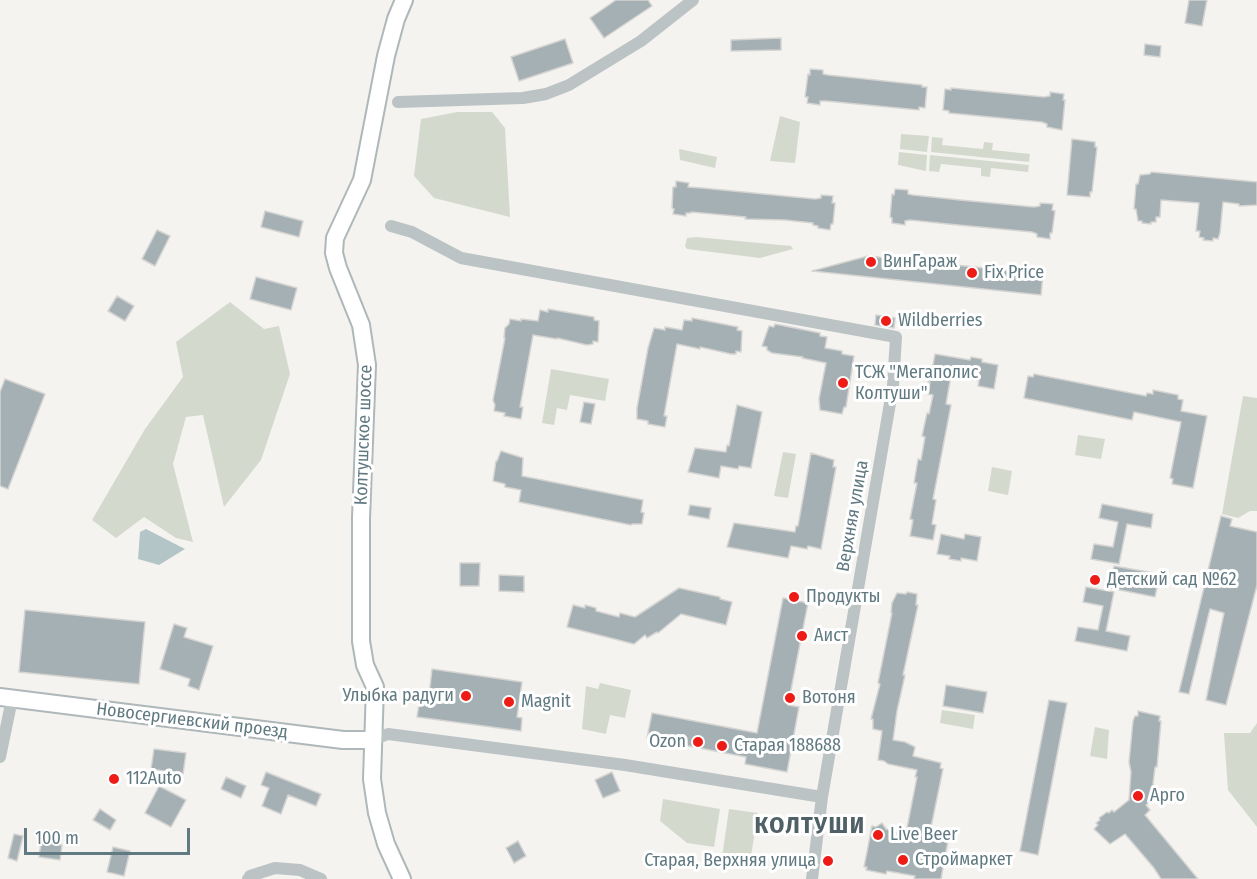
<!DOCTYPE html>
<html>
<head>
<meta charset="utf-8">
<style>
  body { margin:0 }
  #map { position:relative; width:1257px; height:879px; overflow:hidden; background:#f4f3ef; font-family:"Fira Sans Condensed",sans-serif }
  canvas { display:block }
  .scale { position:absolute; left:24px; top:828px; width:166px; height:27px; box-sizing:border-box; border:3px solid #617a82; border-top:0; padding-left:8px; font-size:18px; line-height:21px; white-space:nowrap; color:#617a82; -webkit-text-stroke:4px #fff; paint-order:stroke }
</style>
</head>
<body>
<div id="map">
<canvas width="1257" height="879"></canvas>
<div class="scale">100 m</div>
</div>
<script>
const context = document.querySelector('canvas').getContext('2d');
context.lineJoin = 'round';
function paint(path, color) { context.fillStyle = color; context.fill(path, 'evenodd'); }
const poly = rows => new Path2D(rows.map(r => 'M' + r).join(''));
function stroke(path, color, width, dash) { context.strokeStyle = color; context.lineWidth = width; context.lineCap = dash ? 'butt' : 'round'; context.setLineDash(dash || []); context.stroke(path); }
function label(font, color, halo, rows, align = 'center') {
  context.font = font + ' "Fira Sans Condensed",sans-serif'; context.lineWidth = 6; context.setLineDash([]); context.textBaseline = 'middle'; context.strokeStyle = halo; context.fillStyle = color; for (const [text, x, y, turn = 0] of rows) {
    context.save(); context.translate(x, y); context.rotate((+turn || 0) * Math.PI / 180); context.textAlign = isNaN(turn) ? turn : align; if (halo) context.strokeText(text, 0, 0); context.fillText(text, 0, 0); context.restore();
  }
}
const green = poly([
  [457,112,492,112,505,128,510,217,434,198,414,176,421,119],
  [780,116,800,122,795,163,770,161],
  [901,134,929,136,927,152,900,149],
  [932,137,943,138,942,145,983,149,984,142,993,143,992,150,1030,154,1029,162,931,152],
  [679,149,717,157,715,168,680,160],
  [899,152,927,155,926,171,898,165],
  [930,155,1029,165,1028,172,991,168,990,177,981,176,981,168,941,164,939,172,929,171],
  [696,237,791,246,793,249,760,258,687,249,685,246,687,238],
  [230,302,264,329,279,326,290,374,261,460,224,507,203,415,186,417,173,464,193,542,176,538,144,517,116,538,92,520,145,429,183,377,176,342],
  [551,369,609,379,605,401,570,395,567,410,557,408,554,425,542,423],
  [1243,396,1257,398,1257,511,1250,511,1238,518,1222,514],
  [1078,435,1105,439,1101,459,1075,455],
  [783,452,796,454,788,498,774,496],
  [992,467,1012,471,1008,495,988,491],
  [600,683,631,690,625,718,610,715,606,734,582,729,586,686,598,689],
  [942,710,975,715,973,729,940,723],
  [1257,723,1257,827,1228,790,1224,733,1250,733],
  [1095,727,1109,730,1107,759,1090,756],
  [663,799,720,809,714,847,687,843,660,821],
  [729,809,758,813,750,862,722,857]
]);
const water = poly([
  [146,529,185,549,159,565,138,559,140,532]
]);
const building = poly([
  [616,0,648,0,652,6,604,38,590,18,616,0],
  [1189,0,1207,0,1202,26,1185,23,1189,0],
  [781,38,781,50,731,51,731,40,781,38],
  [565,39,573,63,519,81,511,57,565,39],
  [1145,44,1161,46,1160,57,1144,55,1145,44],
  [810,69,823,70,823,74,828,75,922,85,922,87,927,87,925,108,919,107,919,110,826,101,820,101,820,105,807,103,808,97,805,97,808,74,810,75,810,69],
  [951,88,1044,97,1050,96,1050,92,1064,94,1063,100,1065,100,1062,130,1047,127,1047,124,1042,122,949,113,949,111,943,110,945,89,951,90,951,88],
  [1072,139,1095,142,1095,147,1097,147,1092,192,1090,192,1090,197,1067,195,1072,139],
  [1151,172,1257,182,1257,205,1239,206,1239,204,1223,202,1220,233,1218,239,1213,238,1213,241,1203,240,1204,238,1199,237,1200,231,1196,231,1199,203,1161,200,1160,217,1156,217,1156,222,1151,222,1151,224,1142,223,1142,221,1138,221,1136,209,1134,209,1136,184,1138,184,1140,175,1150,174,1151,172],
  [676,181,689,183,688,187,702,188,815,199,821,198,821,195,833,196,832,203,835,203,833,224,831,224,830,230,818,228,818,226,813,225,813,223,785,220,745,219,746,217,691,212,691,213,686,213,686,216,673,214,674,209,672,208,673,187,676,187,676,181],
  [895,189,908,190,908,194,913,195,960,200,1034,207,1040,206,1040,203,1053,204,1052,210,1055,211,1052,233,1050,233,1050,239,1037,237,1037,234,1032,232,948,224,910,220,905,221,905,225,892,223,892,218,890,217,892,194,894,195,895,189],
  [265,211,303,221,299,237,261,227,265,211],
  [157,230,170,236,155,266,142,259,157,230],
  [868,256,1043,274,1041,295,812,271,868,256],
  [256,277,297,288,291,310,250,299,256,277],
  [117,296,134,306,125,321,108,311,117,296],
  [548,309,594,317,594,320,599,321,598,342,593,341,593,344,587,345,557,338,557,339,533,335,520,407,523,407,521,419,504,416,505,413,494,411,495,405,493,400,505,338,504,338,505,328,509,324,510,319,521,321,521,319,538,321,540,310,548,312,548,309],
  [876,315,895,318,894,328,875,325,876,315],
  [692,318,738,327,737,330,742,331,741,352,736,351,736,354,731,354,700,347,700,349,677,344,664,416,667,416,665,427,648,424,648,421,637,419,637,408,648,348,654,328,665,330,665,327,682,330,684,320,692,321,692,318],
  [775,324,820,333,820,336,827,337,825,348,842,351,842,354,854,356,846,407,844,407,842,414,820,410,819,399,826,363,802,358,803,357,772,353,767,350,767,347,762,346,769,326,774,327,775,324],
  [935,354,970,360,971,357,982,359,982,362,998,365,994,389,978,386,979,381,951,376,946,404,951,405,933,499,936,500,932,524,936,525,933,540,910,536,913,520,910,519,917,483,914,483,918,459,921,460,925,437,922,436,927,413,929,414,933,395,928,394,930,382,928,382,930,369,932,370,935,354],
  [1034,374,1146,396,1147,393,1153,394,1153,390,1178,395,1178,399,1183,400,1181,411,1207,416,1193,488,1172,484,1173,479,1170,478,1181,422,1134,412,1132,420,1024,398,1028,376,1033,377,1034,374],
  [5,379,45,394,8,489,0,486,0,392,5,379],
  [584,402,595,404,591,424,580,422,584,402],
  [737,405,762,412,751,468,739,466,738,469,721,466,719,478,688,472,695,448,726,452,727,445,729,446,737,405],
  [501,451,523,458,522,476,643,500,641,512,644,513,642,524,632,524,631,525,519,502,521,490,505,487,505,484,493,481,496,461,497,461,501,451],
  [811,453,834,460,833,467,836,467,821,549,808,546,807,549,791,546,788,558,727,547,734,523,795,532,796,526,798,526,811,453],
  [1102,504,1153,514,1151,528,1127,524,1119,564,1091,559,1094,544,1113,547,1118,522,1099,518,1102,504],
  [690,505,711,508,709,519,688,515,690,505],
  [1221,516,1232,519,1230,526,1257,532,1257,585,1226,705,1206,700,1224,613,1210,609,1189,694,1179,692,1221,516],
  [941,534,964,539,965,534,981,537,977,561,961,558,961,561,949,559,950,556,937,554,941,534],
  [460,563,480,563,479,586,460,586,460,563],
  [1114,566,1160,574,1155,597,1110,588,1114,566],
  [499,575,524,576,524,592,499,591,499,575],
  [1086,587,1114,592,1106,631,1130,636,1127,651,1075,641,1078,627,1098,630,1103,606,1083,602,1086,587],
  [679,588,720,597,720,599,732,602,726,625,681,614,658,633,657,632,647,638,645,635,634,644,567,627,573,605,585,608,585,605,596,608,596,611,619,617,620,613,635,617,679,588],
  [907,592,917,594,916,605,918,605,903,675,905,675,897,711,893,740,905,742,915,747,913,756,941,763,940,768,943,769,929,837,948,841,941,879,914,879,915,876,887,871,886,874,866,870,867,867,864,867,872,826,876,827,882,823,886,829,906,833,917,777,915,777,917,770,888,764,884,761,878,760,882,731,873,729,873,719,871,719,880,684,878,683,892,613,891,613,892,603,897,593,906,594,907,592],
  [783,598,808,603,788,705,799,707,787,772,745,764,746,757,647,738,652,713,757,733,783,598],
  [25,610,145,622,139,684,19,672,25,610],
  [174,624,187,628,184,637,213,646,199,690,188,686,190,679,160,669,174,624],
  [432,669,522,682,517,717,522,718,521,731,417,717,419,704,428,705,432,669],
  [946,685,987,692,983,713,943,706,946,685],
  [1049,700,1067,703,1038,855,1020,851,1049,700],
  [1138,711,1160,716,1159,721,1161,721,1157,767,1155,767,1153,784,1157,789,1150,794,1154,799,1146,805,1150,810,1145,815,1198,879,1161,879,1154,868,1125,834,1110,844,1094,829,1098,825,1096,823,1100,820,1099,818,1107,812,1109,813,1112,810,1114,812,1129,800,1131,772,1129,762,1133,721,1135,716,1138,716,1138,711],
  [154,749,186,753,183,774,151,769,154,749],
  [266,772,321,794,316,806,288,795,281,814,262,806,269,788,261,785,266,772],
  [612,772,620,791,603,798,595,780,612,772],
  [226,777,246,786,241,798,221,789,226,777],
  [159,786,186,800,171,827,145,813,159,786],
  [100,809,116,820,110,830,93,820,100,809],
  [14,834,23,836,17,861,8,858,14,834],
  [518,841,526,856,514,863,506,848,518,841],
  [41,843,62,845,60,860,39,857,41,843],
  [113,847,130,851,124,876,107,872,113,847]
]);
const street = poly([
  [398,102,523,98,546,94,569,85,641,41,693,0],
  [391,226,412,232,461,258,896,337,893,386,822,797,812,879],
  [372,740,388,734,625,765,822,797],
  [0,757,12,699],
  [248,879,250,876,275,868,300,870,321,879]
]);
const secondary = poly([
  [0,697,343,740,372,740],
  [402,879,386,844,377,813,372,779,375,687,365,665,361,641,361,518,367,365,361,325,338,268,334,253,335,238,362,180,386,56,396,19,404,0]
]);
const markers = [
  [871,262,6,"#ed1c16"],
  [972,273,6,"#ed1c16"],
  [886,321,6,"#ed1c16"],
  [843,383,6,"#ed1c16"],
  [1095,580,6,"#ed1c16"],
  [794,597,6,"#ed1c16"],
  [802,636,6,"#ed1c16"],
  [466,696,6,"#ed1c16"],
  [790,698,6,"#ed1c16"],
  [509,702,6,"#ed1c16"],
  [698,742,6,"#ed1c16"],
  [722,746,6,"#ed1c16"],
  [114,779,6,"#ed1c16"],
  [1138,796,6,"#ed1c16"],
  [878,835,6,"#ed1c16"],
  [903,860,6,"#ed1c16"],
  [828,861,6,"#ed1c16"]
];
const poiNames = [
  ["ВинГараж",883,262],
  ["Fix Price",984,273],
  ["Wildberries",898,321],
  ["ТСЖ \"Мегаполис",855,373],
  ["Колтуши\"",855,394],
  ["Детский сад №62",1107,580],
  ["Продукты",806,597],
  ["Аист",814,636],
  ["Улыбка радуги",454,696,"right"],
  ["Вотоня",802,698],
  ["Magnit",521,702],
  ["Ozon",686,742,"right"],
  ["Старая 188688",734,746],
  ["112Auto",126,779],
  ["Арго",1150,796],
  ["Live Beer",890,835],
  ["Строймаркет",915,860],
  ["Старая, Верхняя улица",816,861,"right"]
];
const streetNames = [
  ["Колтушское шоссе",364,435,-88],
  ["Верхняя улица",853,516,-80],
  ["Новосергиевский проезд",192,721,7]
];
const districtNames = [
  ["КОЛТУШИ",810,826]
];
paint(green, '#d4d9ce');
paint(water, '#b3c5c6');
paint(building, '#a4b0b3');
stroke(building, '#d5d4d2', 1.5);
stroke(secondary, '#aeb7b9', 20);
stroke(street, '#bcc3c5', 12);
stroke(secondary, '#fff', 16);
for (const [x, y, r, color] of markers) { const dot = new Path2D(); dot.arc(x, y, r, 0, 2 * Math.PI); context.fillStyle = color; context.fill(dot); stroke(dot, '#fff', 2); }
label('18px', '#617a82', '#fff', poiNames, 'left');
label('18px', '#617a82', '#fff', streetNames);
context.letterSpacing = '1.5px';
label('bold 24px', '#4f6167', '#fff', districtNames);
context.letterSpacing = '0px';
</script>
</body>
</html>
